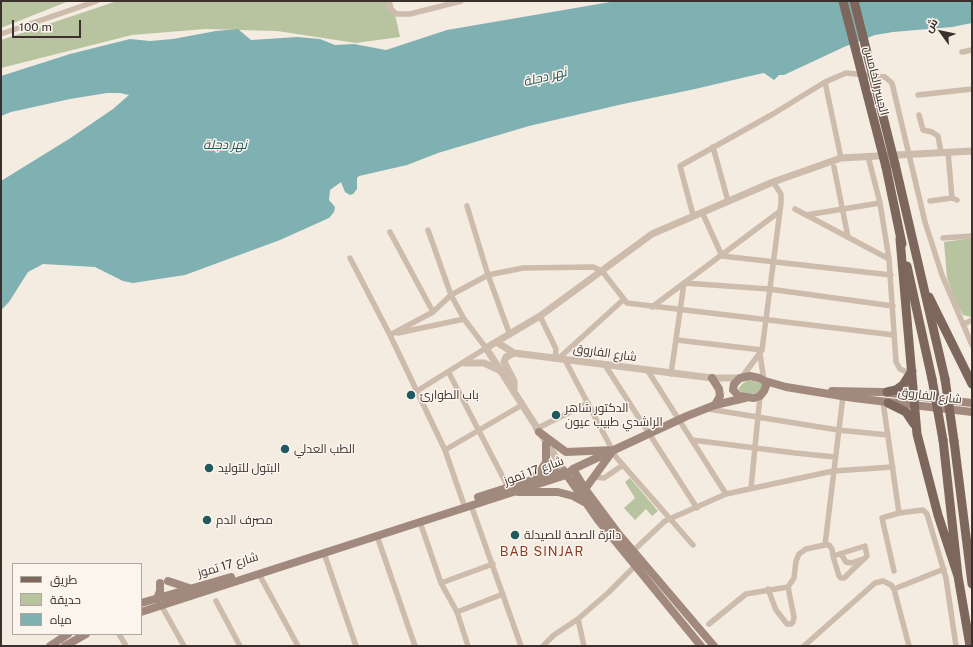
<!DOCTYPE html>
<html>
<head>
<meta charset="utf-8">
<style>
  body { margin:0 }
  #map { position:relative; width:973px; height:647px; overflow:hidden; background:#f4ebe1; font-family:"Public Sans",Cairo,sans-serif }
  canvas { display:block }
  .frame { position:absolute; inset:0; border:2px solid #3b302b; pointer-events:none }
  .legend { position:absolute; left:12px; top:563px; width:130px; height:72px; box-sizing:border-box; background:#fbf5ee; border:1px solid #aea6a0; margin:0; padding:5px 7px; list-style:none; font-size:12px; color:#3b302b }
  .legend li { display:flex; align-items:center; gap:8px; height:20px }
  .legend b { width:20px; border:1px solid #aea6a0 }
  .north { position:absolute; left:921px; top:12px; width:40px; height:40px; -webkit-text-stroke:3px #fbf5ee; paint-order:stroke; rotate:303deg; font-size:11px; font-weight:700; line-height:16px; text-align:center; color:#3b302b }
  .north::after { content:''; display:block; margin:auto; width:14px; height:18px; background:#3b302b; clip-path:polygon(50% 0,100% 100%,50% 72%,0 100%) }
  .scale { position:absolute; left:12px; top:20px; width:69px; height:18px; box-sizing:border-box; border:2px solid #3b302b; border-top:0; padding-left:5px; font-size:12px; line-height:14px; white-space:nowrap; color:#3b302b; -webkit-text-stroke:3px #fbf5ee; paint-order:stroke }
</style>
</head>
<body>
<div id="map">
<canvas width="973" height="647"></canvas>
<div class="frame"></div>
<ul class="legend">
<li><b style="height:5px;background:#7d675c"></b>طريق</li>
<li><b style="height:11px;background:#b8c4a0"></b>حديقة</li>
<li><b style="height:11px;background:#7fb0b2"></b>مياه</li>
</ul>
<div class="north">ش</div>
<div class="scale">100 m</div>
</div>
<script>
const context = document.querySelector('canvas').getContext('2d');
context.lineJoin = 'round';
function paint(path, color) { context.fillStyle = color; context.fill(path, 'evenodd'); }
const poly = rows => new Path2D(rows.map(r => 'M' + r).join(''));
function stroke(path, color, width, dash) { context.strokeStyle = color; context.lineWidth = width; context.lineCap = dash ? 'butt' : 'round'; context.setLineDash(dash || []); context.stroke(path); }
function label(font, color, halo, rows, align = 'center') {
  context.font = font + ' "Public Sans",Cairo,sans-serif'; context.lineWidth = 3; context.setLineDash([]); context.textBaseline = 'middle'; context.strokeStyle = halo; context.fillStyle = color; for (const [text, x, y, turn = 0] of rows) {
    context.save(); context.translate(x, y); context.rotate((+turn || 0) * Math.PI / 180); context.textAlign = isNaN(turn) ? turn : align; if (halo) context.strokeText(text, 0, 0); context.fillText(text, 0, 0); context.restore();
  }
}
const green = poly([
  [1,1,69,1,1,28],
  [117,1,392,1,400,37,356,43,277,31,205,29,132,35,1,68,1,40],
  [972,238,972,316,971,317,963,315,956,303,947,278,944,242],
  [748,380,762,383,763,387,758,393,744,394,739,390,739,388,742,384],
  [630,478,658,511,652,516,646,509,635,520,624,508,635,498,625,482]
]);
const water = poly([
  [616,1,972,1,972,23,952,27,893,32,875,35,844,47,784,75,779,75,774,80,764,73,759,74,695,89,623,104,529,126,438,153,407,165,359,176,357,178,357,189,353,194,350,195,345,192,341,182,330,190,329,200,335,207,334,212,329,218,280,240,185,275,133,283,123,281,95,267,43,264,28,272,9,302,1,310,1,181,69,139,113,109,129,95,120,93,107,93,70,99,11,112,1,116,1,76,70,54,130,39,150,41,173,39,216,31,238,29,251,40,297,37,320,39,335,45,354,44,386,50,447,30]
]);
const minor = poly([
  [388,1,390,8,396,14,410,14,461,1],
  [1,34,97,1],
  [962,52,972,50],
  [825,82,841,158],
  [918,95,972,89],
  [919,115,923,130,932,132,938,136,941,152],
  [713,147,728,201],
  [948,152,952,198],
  [868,156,880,203,889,259,896,362,900,369,911,374],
  [834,167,848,237],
  [930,201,952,198,957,200],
  [467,206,488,275,510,335],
  [795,209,889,259],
  [702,212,722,256,891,275],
  [693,215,680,166,773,114,825,82,846,73,885,77,892,83,925,222,942,275,972,345],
  [806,215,880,203],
  [390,232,433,312],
  [943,238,972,236],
  [350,258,390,335,445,450,463,502],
  [684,283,769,289,893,306],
  [652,307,779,212],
  [540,316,556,349,555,359],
  [964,324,972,320],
  [398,333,464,319],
  [390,335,433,312,451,295,488,275,523,268,593,267,602,271,627,303,894,335],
  [677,340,762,350],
  [760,354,764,381],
  [558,359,623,300],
  [565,360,616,457,693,545],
  [605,365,697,508],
  [648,371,726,494],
  [449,373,508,487],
  [671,374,684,283],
  [742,377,762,350,781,203,781,194,773,182],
  [417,391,486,348,464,319,451,295,428,230],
  [883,402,899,513],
  [708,409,838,430,888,435],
  [536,429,588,403],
  [692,440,795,453,835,457],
  [445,450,522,405],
  [594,477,604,478,623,465],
  [751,488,760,396],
  [471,505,521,646],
  [420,522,441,583,457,612,468,646],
  [377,536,415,646],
  [825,545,829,545,832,549,833,556,839,576,841,578,844,578,867,556,865,546,833,556],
  [633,551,665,521,726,494,833,471,893,467],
  [324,553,356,646],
  [841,554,846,562,851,563,863,559],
  [894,571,882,518,899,513,923,510,927,514,946,578,956,646],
  [259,574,298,646],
  [441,583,493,564],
  [768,589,776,610,787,624,791,624,793,622,794,617,788,587],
  [894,589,944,569],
  [216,601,240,646],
  [161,605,184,646],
  [457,612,503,594],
  [578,619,584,646],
  [709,624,746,594,788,587,794,578,796,561,799,554,806,549,825,545,843,396],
  [119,634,126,646],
  [543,646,554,635,578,619,609,592,636,565],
  [804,646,875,583,883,581,891,585,894,589,909,646]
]);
const tertiary = poly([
  [498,343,514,353],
  [465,363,484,363,499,370],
  [514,392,514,381,504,362,506,357,514,353,712,378,740,378],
  [564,470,486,348,540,316,652,234,773,182,841,158,972,151]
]);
const secondary = poly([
  [750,376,759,378,765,381,766,386,764,391,760,396,754,398,739,396,733,390,734,384,740,378,750,376],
  [712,378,719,389,720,396,715,405],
  [765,381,786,387,854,398,972,412],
  [832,391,882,392,972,403],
  [539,432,566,452,613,450],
  [573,469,585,489,617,532,714,646],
  [564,471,598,520,701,646],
  [534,477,541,470,546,462,546,444],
  [585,489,612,452],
  [518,492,558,492,573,496,584,502],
  [478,497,557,472],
  [168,581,189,588],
  [157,599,160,591,160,583],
  [141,603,231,577],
  [141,612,566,475,573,469,687,416,715,405,745,398],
  [50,646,68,634],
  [65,646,86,634]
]);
const primary = poly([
  [895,164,945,379],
  [886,167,902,244],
  [900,239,917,434,938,515,958,576],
  [907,266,932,379],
  [929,297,972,384],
  [887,392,896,390,903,385,912,371],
  [888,403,906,412,914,424],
  [943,440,958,576,970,646],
  [954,441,972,584]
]);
const primaryBridge = poly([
  [843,1,886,167],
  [854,1,895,164],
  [932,379,943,440],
  [945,379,954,441]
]);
const markers = [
  [411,395,5,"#1f5a5e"],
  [556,415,5,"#1f5a5e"],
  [285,449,5,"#1f5a5e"],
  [209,468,5,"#1f5a5e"],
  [207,520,5,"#1f5a5e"],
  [515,535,5,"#1f5a5e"]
];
const streetNames = [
  ["الجسر الخامس",876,81,76],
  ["شارع الفاروق",605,353,8],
  ["شارع الفاروق",930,396,7],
  ["شارع 17 تموز",534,471,-20],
  ["شارع 17 تموز",228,565,-16]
];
const poiNames = [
  ["باب الطوارئ",420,395],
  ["الدكتور شاهر",565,408],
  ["الراشدي طبيب عيون",565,422],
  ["الطب العدلي",294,449],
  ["البتول للتوليد",218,468],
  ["مصرف الدم",216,520],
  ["دائرة الصحة للصيدلة",524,535]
];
const waterNames = [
  ["نهر دجلة",545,77,-14],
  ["نهر دجلة",225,145]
];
const neighbourhoodNames = [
  ["BAB SINJAR",542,552]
];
paint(green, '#b8c4a0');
paint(water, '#7fb0b2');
stroke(minor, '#cdbbac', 5.5);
stroke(tertiary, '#cdbbac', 7);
stroke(secondary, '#a18a7d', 8);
stroke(primary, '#7d675c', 9);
stroke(primaryBridge, '#7d675c', 9);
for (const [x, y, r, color] of markers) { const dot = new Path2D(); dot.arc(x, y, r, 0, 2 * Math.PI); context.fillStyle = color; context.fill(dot); stroke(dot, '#fbf5ee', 1.5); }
label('12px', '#3b302b', '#fbf5ee', streetNames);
label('12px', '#3b302b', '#fbf5ee', poiNames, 'left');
label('italic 13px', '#1f5a5e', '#fbf5ee', waterNames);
context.letterSpacing = '1px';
label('13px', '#8c3b22', '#fbf5ee', neighbourhoodNames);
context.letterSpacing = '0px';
</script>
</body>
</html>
